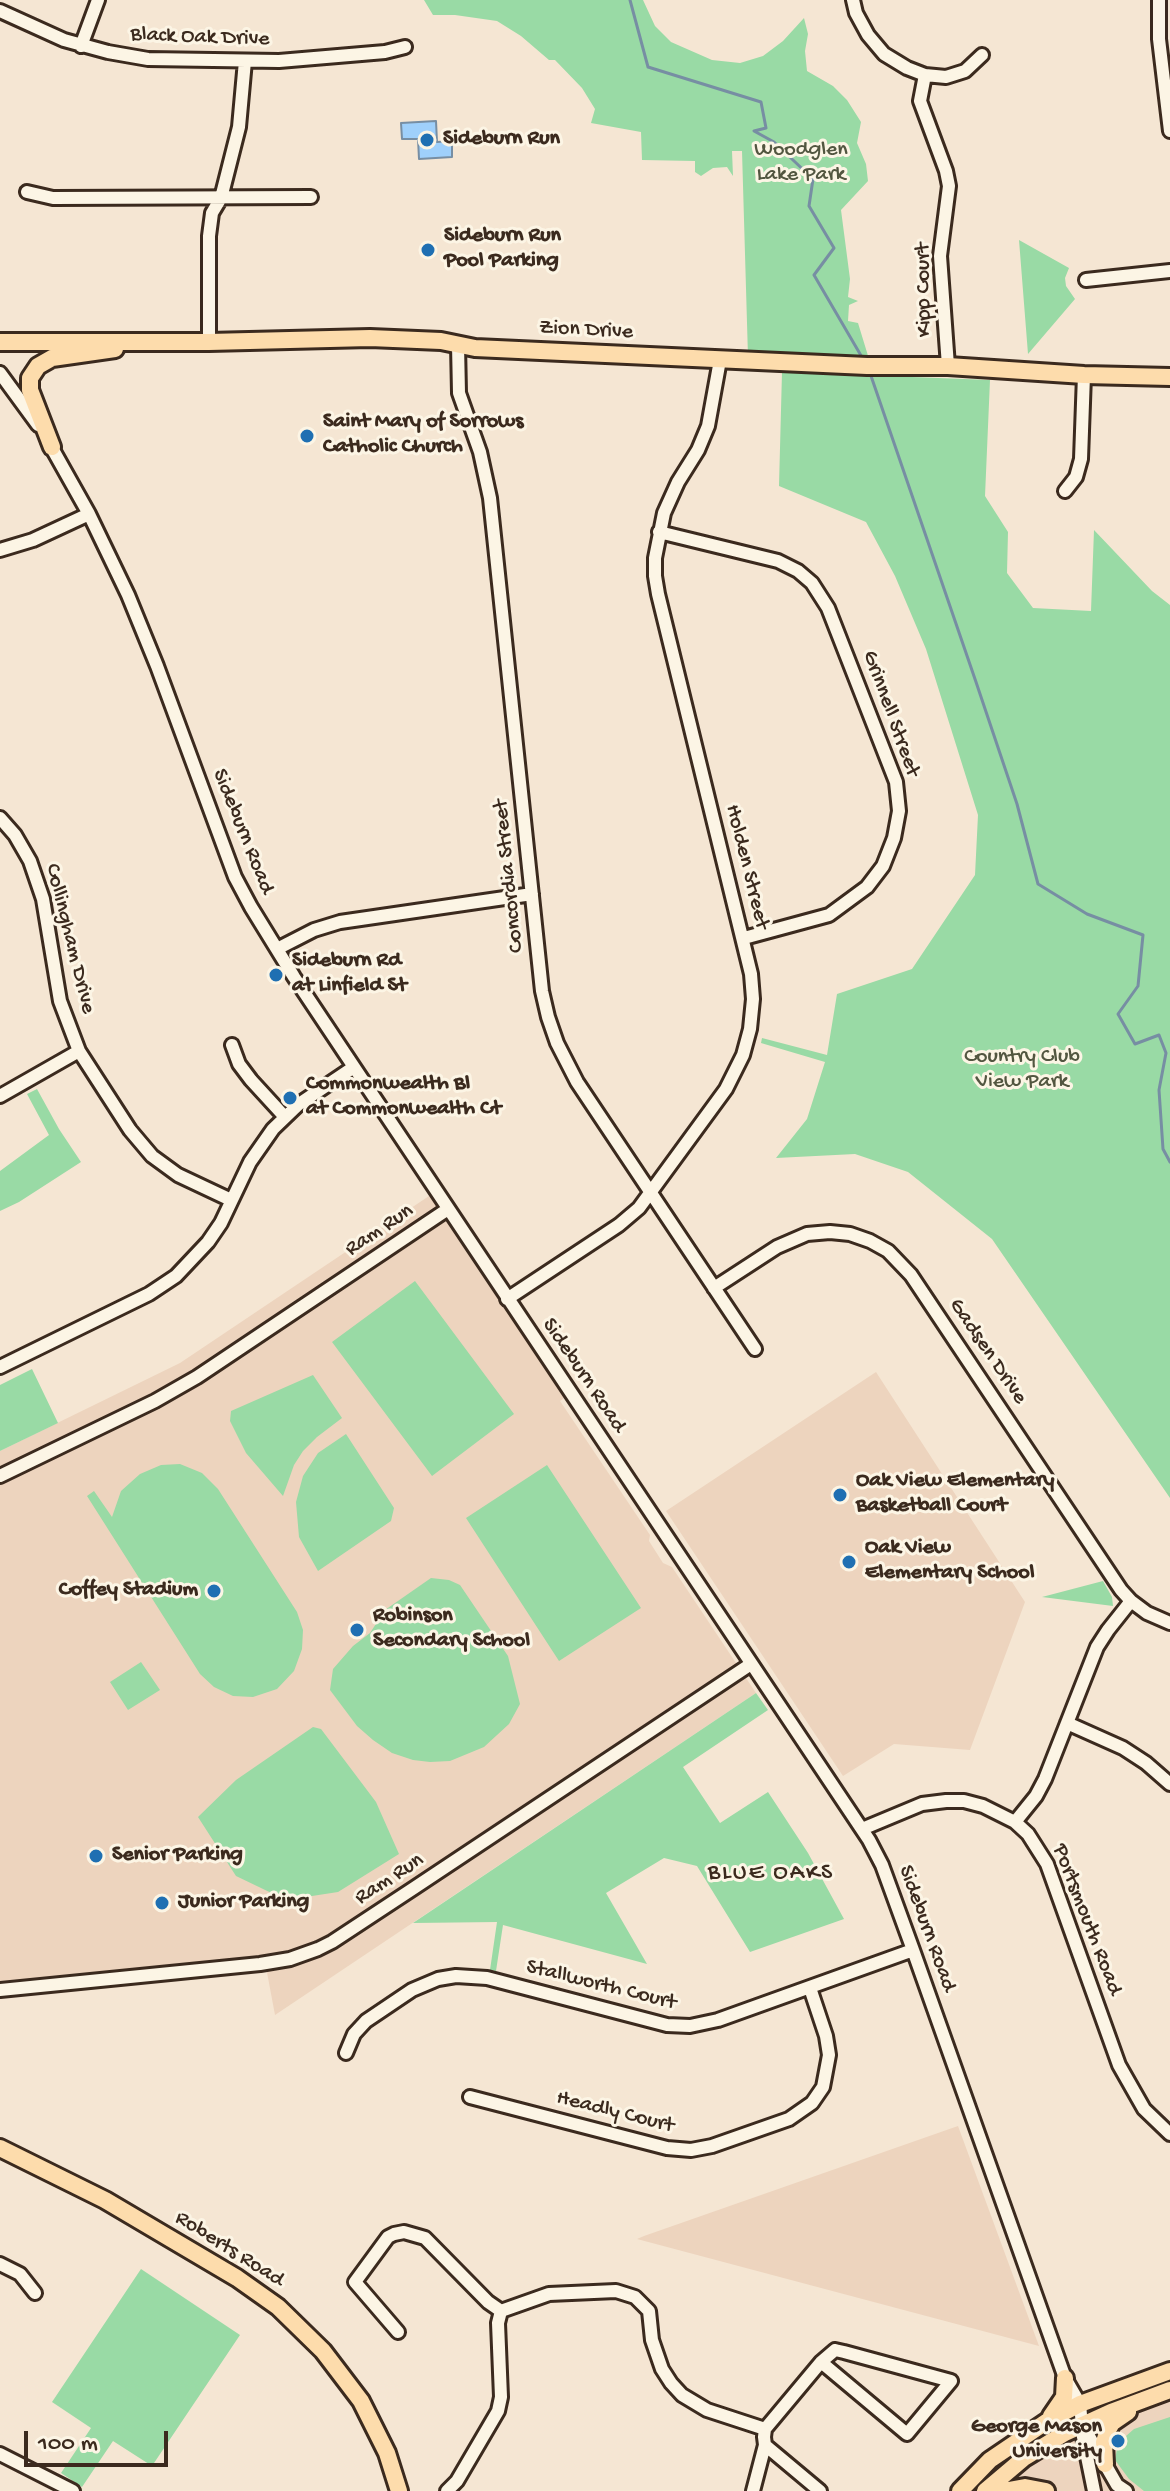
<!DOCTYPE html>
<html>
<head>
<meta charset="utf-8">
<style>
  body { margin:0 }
  #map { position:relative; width:1170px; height:2491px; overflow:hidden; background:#f5e6d3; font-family:"Gochi Hand",sans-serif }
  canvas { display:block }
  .scale { position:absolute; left:24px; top:2431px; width:144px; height:36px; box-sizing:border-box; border:4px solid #3b2a1e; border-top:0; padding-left:10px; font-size:24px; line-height:28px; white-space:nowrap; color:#3b2a1e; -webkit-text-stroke:6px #fcf5e5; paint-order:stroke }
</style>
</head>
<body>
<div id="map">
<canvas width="1170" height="2491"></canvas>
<div class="scale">100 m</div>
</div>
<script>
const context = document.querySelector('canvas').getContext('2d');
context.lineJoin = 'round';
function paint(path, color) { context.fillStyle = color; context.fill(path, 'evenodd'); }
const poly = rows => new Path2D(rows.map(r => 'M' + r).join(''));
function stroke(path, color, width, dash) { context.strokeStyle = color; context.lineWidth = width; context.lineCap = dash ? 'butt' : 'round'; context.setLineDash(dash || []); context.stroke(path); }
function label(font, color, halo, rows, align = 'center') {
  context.font = font + ' "Gochi Hand",sans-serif'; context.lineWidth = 6; context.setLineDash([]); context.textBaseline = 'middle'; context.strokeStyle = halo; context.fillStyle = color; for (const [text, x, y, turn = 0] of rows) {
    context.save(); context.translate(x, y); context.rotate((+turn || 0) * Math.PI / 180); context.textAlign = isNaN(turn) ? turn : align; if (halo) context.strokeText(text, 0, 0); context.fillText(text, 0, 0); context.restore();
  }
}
const built = poly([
  [432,1194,567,1396,560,1401,650,1535,649,1541,663,1563,672,1567,756,1693,275,2015,266,1967,0,1993,0,1451,180,1363],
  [876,1372,1025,1602,970,1750,894,1744,843,1776,666,1511],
  [958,2126,1039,2346,637,2239,644,2236],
  [1170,2396,1170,2491,1000,2491,1040,2454,1090,2428]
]);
const green = poly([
  [424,0,643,0,655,26,671,42,712,60,740,63,763,56,783,41,804,18,808,34,805,51,807,71,833,86,847,100,861,122,857,143,866,164,868,181,841,210,850,279,848,297,858,301,849,305,848,321,858,323,869,359,748,357,742,151,732,151,733,176,727,167,713,168,701,176,695,172,695,161,642,160,641,132,591,123,595,109,582,88,555,60,549,60,521,36,497,21,455,15,433,15],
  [1019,240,1069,268,1065,278,1066,286,1075,299,1028,354],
  [782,372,990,380,985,496,1008,532,1007,573,1033,608,1091,611,1094,530,1152,591,1170,605,1170,1498,992,1239,982,1231,908,1172,855,1154,776,1158,807,1119,825,1062,761,1043,762,1038,827,1055,837,994,912,969,975,875,978,815,926,649,895,576,866,522,779,486],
  [37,1089,59,1129,81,1162,19,1202,0,1211,0,1171,49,1135,27,1094],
  [415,1281,514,1414,432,1476,332,1342],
  [32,1369,58,1423,0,1451,0,1385],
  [313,1375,342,1418,317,1437,303,1451,294,1465,283,1496,246,1453,230,1421,231,1411],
  [346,1434,394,1508,391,1521,318,1571,299,1537,296,1502,303,1476,318,1453],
  [180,1464,202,1473,218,1489,297,1612,303,1630,302,1649,294,1671,277,1689,253,1697,233,1696,214,1687,200,1674,87,1496,94,1491,112,1517,121,1491,140,1474,161,1465],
  [547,1465,641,1608,559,1661,466,1518],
  [431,1578,449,1580,460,1585,508,1656,520,1704,509,1724,484,1747,450,1761,430,1762,413,1760,392,1753,373,1740,357,1726,330,1690,333,1669,353,1646,370,1633,385,1610],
  [1103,1581,1112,1597,1113,1606,1042,1597],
  [141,1662,160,1690,128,1710,110,1682],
  [756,1693,768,1710,683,1767,720,1823,768,1792,808,1853,844,1919,750,1952,697,1866,664,1858,606,1893,647,1964,503,1925,496,1971,490,1970,497,1922,413,1923],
  [313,1727,321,1729,376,1802,399,1854,338,1892,286,1900,236,1876,198,1817,236,1780],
  [141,2269,240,2335,152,2466,113,2441,82,2487,61,2473,91,2428,52,2402],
  [1170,2417,1170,2491,1144,2491,1129,2479,1115,2460,1118,2443,1134,2429]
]);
const water = poly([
  [436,121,437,142,452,141,452,157,419,159,418,139,402,139,401,123,436,121]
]);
const stream = poly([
  [630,0,648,67,761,102,766,128,754,131,774,142,813,179,809,206,834,248,814,275,863,359],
  [870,373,976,682,1017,804,1038,884,1087,914,1143,935,1138,986,1118,1014,1135,1044,1159,1035,1166,1053,1159,1090,1163,1149,1170,1162]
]);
const minor = poly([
  [853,0,856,13,868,35,884,54,907,68,925,75,946,77,965,71,982,55],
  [1159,0,1159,39,1170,131],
  [0,11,64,40,108,52,148,59,279,61,385,52,405,47],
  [81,46,98,0],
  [925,75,920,101,946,171,949,186,940,256,948,366],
  [27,192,53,198,311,197],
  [1086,280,1170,271],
  [209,342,209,236,212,213,221,198,239,127,245,61],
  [458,345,459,393,480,452,490,498,542,991,548,1017,557,1043,577,1082,755,1349],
  [0,373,38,425],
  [48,441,89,514,128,595,157,666,235,877,251,907,294,977,869,1840,882,1865,913,1950,1065,2378,1080,2404,1083,2437,1094,2491],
  [1065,491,1076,477,1081,459,1084,375],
  [659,532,778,561,798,571,812,583,828,608,896,782,899,811,894,838,883,866,867,887,829,915,744,938],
  [0,550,33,540,89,514],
  [0,818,15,835,30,861,43,899,60,1001,79,1051,130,1130,152,1156,178,1175,231,1200],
  [277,949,314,930,340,922,532,894],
  [232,1045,239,1064,251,1080,284,1116],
  [0,1096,79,1051],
  [714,1288,777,1247,807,1234,830,1232,850,1234,870,1241,888,1251,911,1275,1121,1590,1131,1601,1147,1613,1170,1623],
  [507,1299,619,1225,639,1208,726,1089,743,1055,750,1029,753,999,751,974,658,594,655,576,655,558,664,513,678,482,698,450,708,426,720,360],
  [0,1367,149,1294,176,1276,208,1242,221,1223,250,1162,273,1129,299,1104,354,1067],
  [0,1476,155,1401,197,1377,448,1209],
  [1067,1723,1123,1748,1146,1763,1170,1784],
  [1015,1822,1036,1796,1045,1779,1097,1647,1108,1630,1131,1601],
  [862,1829,922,1804,946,1801,964,1801,983,1806,1015,1822,1028,1834,1047,1864,1119,2065,1144,2109,1170,2134],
  [0,1990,260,1964,290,1959,318,1949,332,1942,414,1888,751,1664],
  [346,2053,354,2034,366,2021,412,1990,438,1979,456,1976,487,1978,667,2025,690,2026,718,2020,913,1950],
  [470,2097,667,2148,691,2150,712,2146,789,2119,812,2103,823,2087,829,2055,826,2036,810,1988],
  [0,2264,20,2274,35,2293],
  [398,2332,355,2282,388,2237,394,2234,404,2232,425,2238,488,2302,501,2311],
  [835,2350,844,2352,951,2381,907,2434,821,2362,835,2350],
  [1086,2431,1117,2485,1126,2491],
  [0,2454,73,2491],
  [447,2491,457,2481,498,2411,501,2397,498,2323,501,2311,549,2294,616,2291,635,2297,649,2311,652,2340,662,2369,671,2383,682,2395,707,2410,765,2429],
  [753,2491,765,2445],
  [820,2491,765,2445,764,2437,765,2429,821,2362]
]);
const major = poly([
  [0,342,209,342,370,338,441,341,475,348,867,366,948,366,1084,375,1170,377],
  [52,447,30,390,30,378,38,366,52,358,115,349],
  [0,2148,105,2200,237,2278,278,2307,323,2351,361,2401,387,2453,399,2491],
  [1051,2416,1064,2397,1065,2378],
  [1105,2464,1104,2442,1108,2430,1112,2423,1128,2412],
  [960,2491,990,2460,1046,2422,1080,2404,1170,2371],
  [985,2491,1024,2458,1065,2433,1111,2412,1170,2390],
  [1003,2491,1025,2487,1046,2491]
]);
const markers = [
  [427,140,8,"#1f6fb2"],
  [428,250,8,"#1f6fb2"],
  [307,436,8,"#1f6fb2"],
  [276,975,8,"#1f6fb2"],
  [290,1098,8,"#1f6fb2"],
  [840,1495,8,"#1f6fb2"],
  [849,1562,8,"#1f6fb2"],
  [214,1591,8,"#1f6fb2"],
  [357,1630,8,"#1f6fb2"],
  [96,1856,8,"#1f6fb2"],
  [162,1903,8,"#1f6fb2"],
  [1118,2441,8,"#1f6fb2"]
];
const streetNames = [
  ["Black Oak Drive",200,38,2],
  ["Kipp Court",925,290,-91],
  ["Zion Drive",586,331,3],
  ["Grinnell Street",890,714,70],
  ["Sideburn Road",242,832,68],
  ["Holden Street",746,867,76],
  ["Concordia Street",510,876,-96],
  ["Collingham Drive",69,939,76],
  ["Ram Run",380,1231,-34],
  ["Gadsen Drive",987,1352,56],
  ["Sideburn Road",583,1376,56],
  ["Ram Run",390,1880,-33],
  ["Portsmouth Road",1086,1920,69],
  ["Sideburn Road",926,1929,70],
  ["Stallworth Court",601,1986,14],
  ["Headly Court",615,2113,14],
  ["Roberts Road",229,2250,32]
];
const poiNames = [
  ["Sideburn Run",443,140],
  ["Sideburn Run",444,237],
  ["Pool Parking",444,262],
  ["Saint Mary of Sorrows",323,423],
  ["Catholic Church",323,448],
  ["Sideburn Rd",292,962],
  ["at Linfield St",292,987],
  ["Commonwealth Bl",306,1085],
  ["at Commonwealth Ct",306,1110],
  ["Oak View Elementary",856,1482],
  ["Basketball Court",856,1507],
  ["Oak View",865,1549],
  ["Elementary School",865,1574],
  ["Coffey Stadium",198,1591,"right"],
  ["Robinson",373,1617],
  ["Secondary School",373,1642],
  ["Senior Parking",112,1856],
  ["Junior Parking",178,1903],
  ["George Mason",1102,2428,"right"],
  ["University",1102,2453,"right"]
];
const parkNames = [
  ["Woodglen",801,151],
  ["Lake Park",801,176],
  ["Country Club",1022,1058],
  ["View Park",1022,1083]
];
const neighbourhoodNames = [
  ["BLUE OAKS",771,1874]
];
paint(built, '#edd4be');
paint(green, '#99daa5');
paint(water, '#9fd0fb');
stroke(water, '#778ea3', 2);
stroke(stream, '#778ea3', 3);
stroke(minor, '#3b2a1e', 18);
stroke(major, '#3b2a1e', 22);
stroke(minor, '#fcf5e5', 12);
stroke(major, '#fddcac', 16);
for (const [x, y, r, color] of markers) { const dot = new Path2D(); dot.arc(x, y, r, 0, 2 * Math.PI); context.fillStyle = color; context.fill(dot); stroke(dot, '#fcf5e5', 3); }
label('22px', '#3b2a1e', '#fcf5e5', streetNames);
label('bold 22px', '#3b2a1e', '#fcf5e5', poiNames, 'left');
label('22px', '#525640', '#fcf5e5', parkNames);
context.letterSpacing = '2px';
label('24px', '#3b2a1e', '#fcf5e5', neighbourhoodNames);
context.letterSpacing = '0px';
</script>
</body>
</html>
